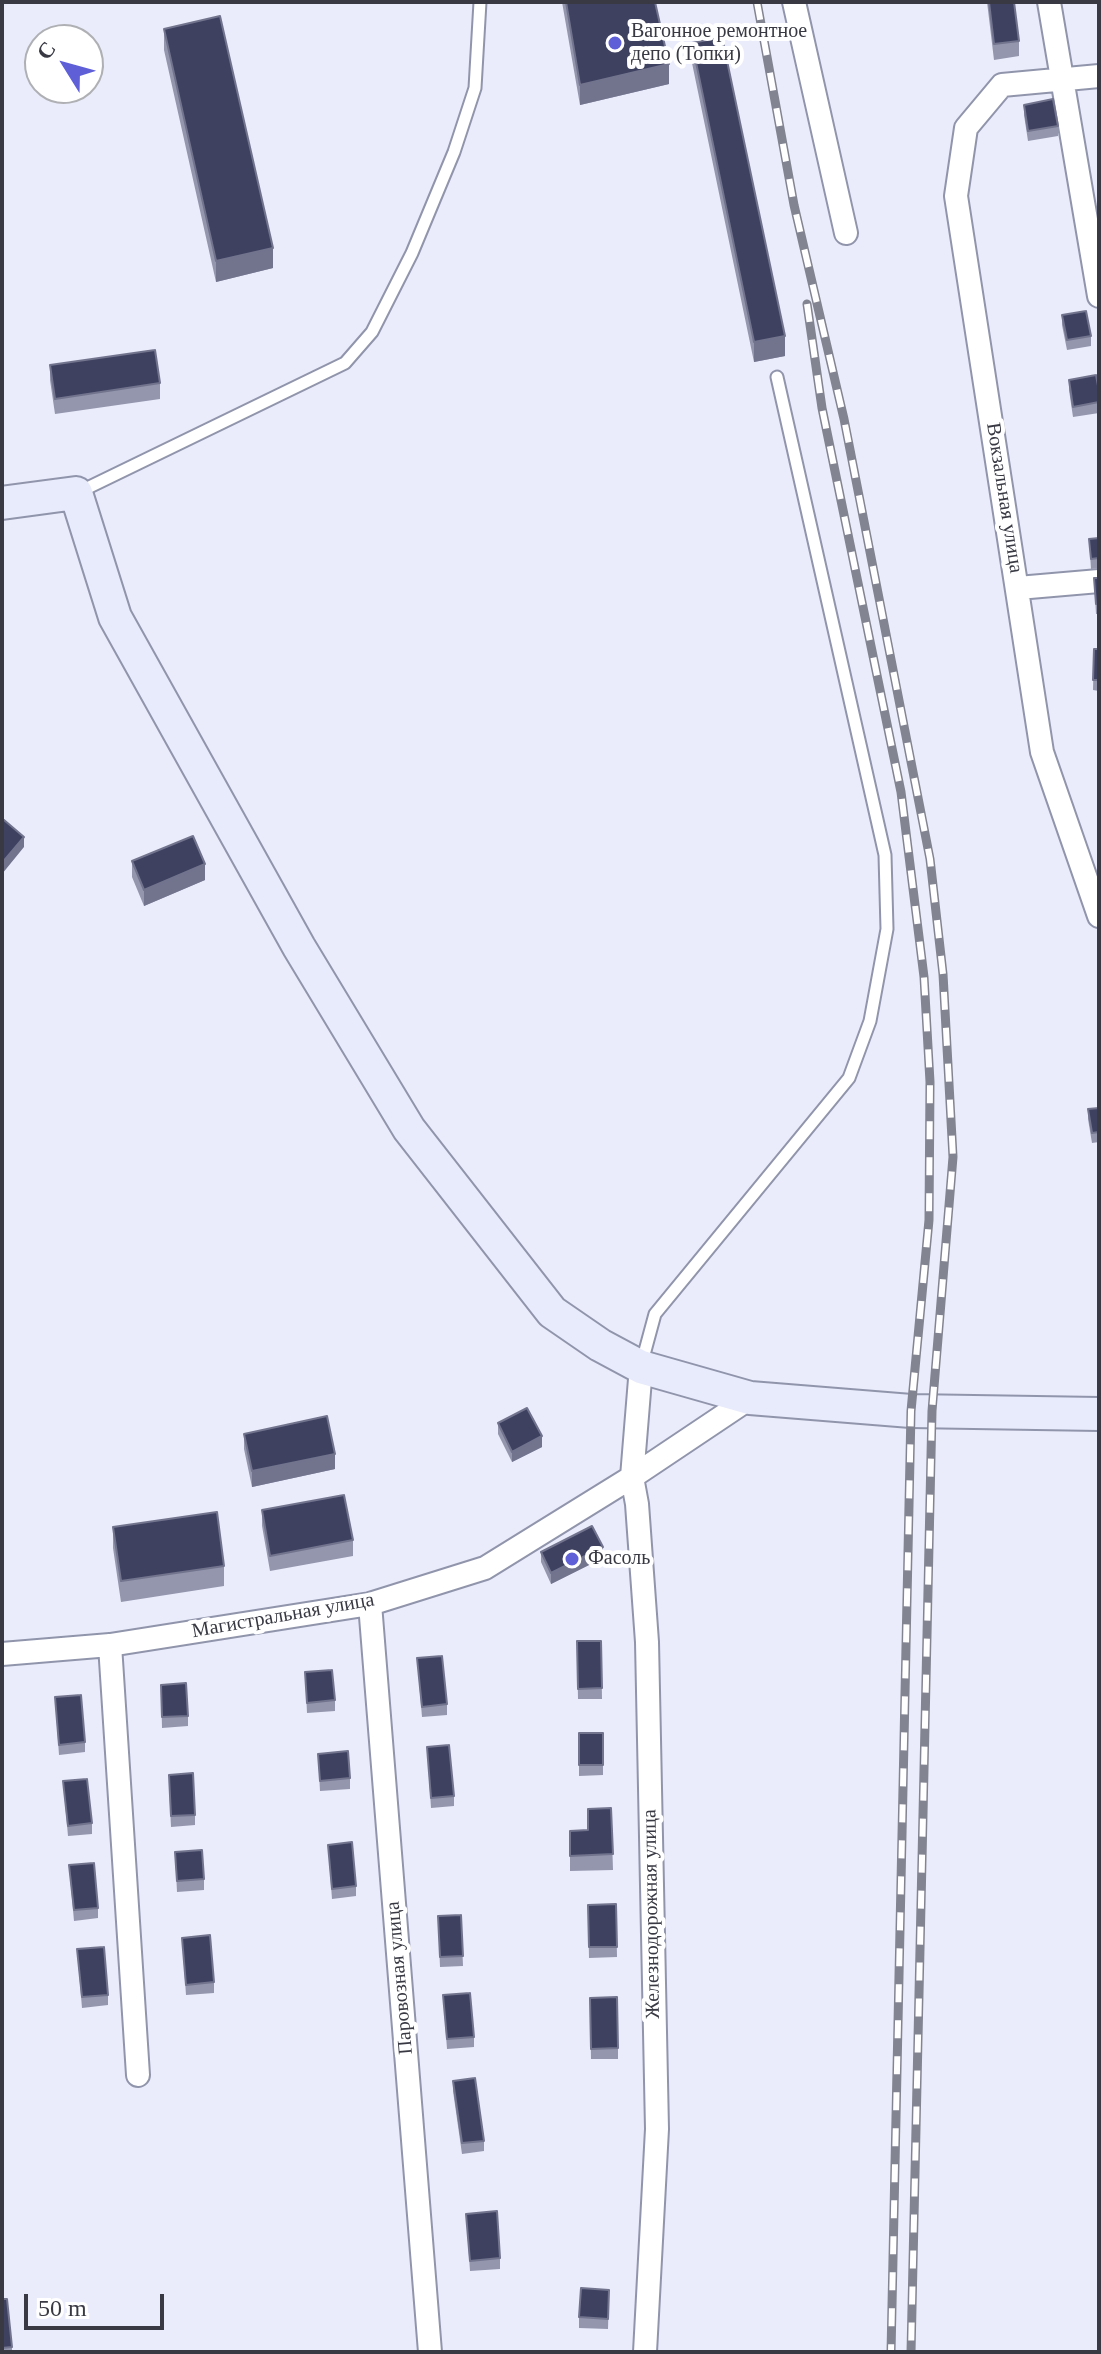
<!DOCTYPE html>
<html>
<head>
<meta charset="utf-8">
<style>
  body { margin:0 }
  #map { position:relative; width:1101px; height:2354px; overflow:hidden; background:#eaecfb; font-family:Georgia,serif }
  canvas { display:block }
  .frame { position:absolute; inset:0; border:4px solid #383943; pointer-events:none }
  .north { position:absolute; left:24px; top:24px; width:80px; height:80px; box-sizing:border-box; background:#fff; border:2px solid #afb0b4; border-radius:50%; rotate:307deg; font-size:22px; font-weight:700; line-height:32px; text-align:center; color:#383943 }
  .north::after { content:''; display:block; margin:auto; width:28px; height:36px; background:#5f60d8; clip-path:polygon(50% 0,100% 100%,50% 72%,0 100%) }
  .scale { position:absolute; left:24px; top:2294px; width:140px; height:36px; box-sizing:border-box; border:4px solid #383943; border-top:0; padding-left:10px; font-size:24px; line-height:28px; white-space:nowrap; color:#383943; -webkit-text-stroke:6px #fff; paint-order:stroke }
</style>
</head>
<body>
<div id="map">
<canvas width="1101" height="2354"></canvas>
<div class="frame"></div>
<div class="north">С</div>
<div class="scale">50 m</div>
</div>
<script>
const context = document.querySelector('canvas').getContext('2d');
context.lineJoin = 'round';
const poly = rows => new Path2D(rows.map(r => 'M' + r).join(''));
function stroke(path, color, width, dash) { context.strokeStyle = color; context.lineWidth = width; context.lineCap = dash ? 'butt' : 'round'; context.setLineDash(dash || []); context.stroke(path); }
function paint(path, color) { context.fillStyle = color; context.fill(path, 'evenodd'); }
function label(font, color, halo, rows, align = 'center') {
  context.font = font + ' Georgia,serif'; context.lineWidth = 8; context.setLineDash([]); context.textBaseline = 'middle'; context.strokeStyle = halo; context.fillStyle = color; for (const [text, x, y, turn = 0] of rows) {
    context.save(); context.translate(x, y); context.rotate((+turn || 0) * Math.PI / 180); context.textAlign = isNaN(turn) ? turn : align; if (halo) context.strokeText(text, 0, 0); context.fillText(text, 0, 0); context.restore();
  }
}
const lane = poly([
  [77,493,345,363,372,332,412,253,454,152,475,88,480,2],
  [642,1362,655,1314,849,1078,870,1021,887,929,885,855,777,377]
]);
const street = poly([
  [794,2,846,233],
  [1049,2,1099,296],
  [1099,76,1002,85,966,128,956,196,1042,752,1099,916],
  [1018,588,1099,581],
  [641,1367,632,1477,637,1504,647,1642,657,2129,645,2352],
  [370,1604,430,2352],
  [110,1645,138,2075],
  [2,1654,110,1645,370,1604,485,1568,632,1477,750,1398]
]);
const secondary = poly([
  [2,503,76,493,115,617,299,947,409,1129,552,1312,600,1345,641,1367,750,1398,911,1411,1099,1414]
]);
const rail = poly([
  [757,2,794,205,844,419,930,859,943,974,953,1157,932,1411,911,2352],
  [807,304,822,408,901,792,924,977,930,1082,929,1220,911,1411,891,2352]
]);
const wall = poly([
  [562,2,655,2,669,84,580,105],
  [987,2,1014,2,1019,41,1019,56,994,60],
  [164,29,273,268,216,282,164,50],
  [692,43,785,356,754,362,692,63],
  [1024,105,1058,126,1058,136,1028,141,1024,115],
  [1062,315,1091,336,1091,346,1067,350,1062,325],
  [50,365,160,383,160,399,55,414,50,380],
  [1069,380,1099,391,1099,413,1073,417,1069,390],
  [1099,538,1099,568,1091,569,1089,539],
  [1094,578,1099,578,1099,614,1096,614],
  [1094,649,1099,649,1099,691,1093,690],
  [132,861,205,880,144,906,132,877],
  [1099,1108,1099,1142,1092,1143,1088,1119,1088,1109],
  [498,1423,542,1447,512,1462,498,1434],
  [244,1434,335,1469,252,1487,244,1449],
  [262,1510,353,1540,353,1556,270,1571,262,1526],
  [113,1527,224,1566,224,1586,121,1602,113,1548],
  [541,1552,603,1558,551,1584,541,1562],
  [577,1641,601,1641,602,1699,578,1699],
  [417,1658,447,1704,447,1715,422,1717],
  [305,1672,335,1700,335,1711,307,1713],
  [161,1685,188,1716,188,1726,162,1728],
  [55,1697,85,1742,85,1752,59,1755],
  [579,1733,603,1765,603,1775,579,1776],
  [427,1747,454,1796,454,1806,431,1808],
  [318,1754,350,1778,350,1789,320,1791],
  [63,1781,92,1823,92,1834,68,1836],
  [169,1785,195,1815,195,1825,171,1827],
  [611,1808,613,1870,570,1871,570,1831,588,1830],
  [328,1845,356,1886,356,1896,332,1899],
  [175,1852,204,1879,204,1890,177,1892],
  [69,1865,98,1908,98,1918,74,1921],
  [616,1904,617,1957,589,1958,588,1905],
  [461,1915,463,1966,440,1967,438,1916],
  [182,1938,214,1982,214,1993,186,1995],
  [77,1949,108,1995,108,2005,82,2008],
  [443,1995,474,2037,474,2047,447,2049],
  [590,1998,618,2048,618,2059,591,2059],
  [453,2081,484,2141,484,2151,462,2154,453,2091],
  [466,2214,500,2258,500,2269,470,2271],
  [609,2290,608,2329,579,2328,579,2317],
  [2,2299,12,2347,12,2352,2,2352]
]);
const shadedWall = poly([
  [669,64,669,84,580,105,580,85],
  [273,248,273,268,216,282,216,261],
  [785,336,785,356,754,362,754,342],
  [24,837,24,847,2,874,2,863],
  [205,864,205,880,144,906,144,890],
  [542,1436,542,1447,512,1462,512,1452],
  [335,1454,335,1469,252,1487,252,1471],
  [603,1547,603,1558,551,1584,551,1573]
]);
const building = poly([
  [566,2,655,2,669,64,580,85,566,2],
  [989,2,1014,2,1019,41,994,44,989,2],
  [220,16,273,248,216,261,164,29,220,16],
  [722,37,785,336,754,342,692,43,722,37],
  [1053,99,1058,126,1028,131,1024,105,1053,99],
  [1086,311,1091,336,1067,340,1062,315,1086,311],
  [155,350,160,383,55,399,50,365,155,350],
  [1096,375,1099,391,1099,402,1073,407,1069,380,1096,375],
  [1099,538,1099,558,1091,559,1089,539,1099,538],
  [1094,578,1099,578,1099,604,1096,604,1094,578],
  [1094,649,1099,649,1099,680,1093,680,1094,649],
  [4,820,24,837,2,863,2,822,4,820],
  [193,836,205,864,144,890,132,861,193,836],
  [1099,1108,1099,1132,1092,1133,1088,1109,1099,1108],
  [527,1408,542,1436,512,1452,498,1423,527,1408],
  [327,1416,335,1454,252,1471,244,1434,327,1416],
  [344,1495,353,1540,270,1556,262,1510,344,1495],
  [217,1512,224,1566,121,1581,113,1527,217,1512],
  [592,1526,603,1547,551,1573,541,1552,592,1526],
  [577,1641,601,1641,602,1688,578,1689,577,1641],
  [442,1656,447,1704,422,1707,417,1658,442,1656],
  [332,1670,335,1700,307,1703,305,1672,332,1670],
  [186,1683,188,1716,162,1717,161,1685,186,1683],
  [81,1695,85,1742,59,1745,55,1697,81,1695],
  [579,1733,603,1733,603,1765,579,1765,579,1733],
  [449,1745,454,1796,431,1798,427,1747,449,1745],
  [348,1751,350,1778,320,1781,318,1754,348,1751],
  [193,1773,195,1815,171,1816,169,1775,193,1773],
  [87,1779,92,1823,68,1826,63,1781,87,1779],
  [611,1808,613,1854,570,1856,570,1831,588,1830,588,1809,611,1808],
  [352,1842,356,1886,332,1889,328,1845,352,1842],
  [202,1850,204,1879,177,1881,175,1852,202,1850],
  [94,1863,98,1908,74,1910,69,1865,94,1863],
  [616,1904,617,1947,589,1947,588,1905,616,1904],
  [461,1915,463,1956,440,1957,438,1916,461,1915],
  [210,1935,214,1982,186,1985,182,1938,210,1935],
  [104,1947,108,1995,82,1997,77,1949,104,1947],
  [470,1993,474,2037,447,2039,443,1995,470,1993],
  [617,1997,618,2048,591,2049,590,1998,617,1997],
  [475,2078,484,2141,462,2143,453,2081,475,2078],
  [497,2211,500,2258,470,2261,466,2214,497,2211],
  [581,2288,609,2290,608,2319,579,2317,581,2288],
  [2,2299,7,2299,12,2347,2,2348,2,2299]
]);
const markers = [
  [615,43,8,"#5f60d8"],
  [572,1559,8,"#5f60d8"]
];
const poiNames = [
  ["Вагонное ремонтное",631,32],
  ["депо (Топки)",631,55],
  ["Фасоль",588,1559]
];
const streetNames = [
  ["Вокзальная улица",1004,498,81],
  ["Магистральная улица",283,1616,-10],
  ["Железнодорожная улица",652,1914,-91],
  ["Паровозная улица",400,1978,-95]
];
stroke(lane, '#9195ac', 15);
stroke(street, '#9195ac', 26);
stroke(secondary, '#9195ac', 36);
stroke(lane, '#fff', 11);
stroke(street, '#fff', 22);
stroke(secondary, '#e8ebfb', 32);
stroke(rail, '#838491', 9);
stroke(rail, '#fff', 6, [18]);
paint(wall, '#9496ae');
paint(shadedWall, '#72748e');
paint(building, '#3e4160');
stroke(building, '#72748e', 2);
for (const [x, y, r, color] of markers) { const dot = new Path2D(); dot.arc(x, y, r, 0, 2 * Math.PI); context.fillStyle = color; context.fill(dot); stroke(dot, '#fff', 3); }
label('20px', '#383943', '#fff', poiNames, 'left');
label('20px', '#383943', '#fff', streetNames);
</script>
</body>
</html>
